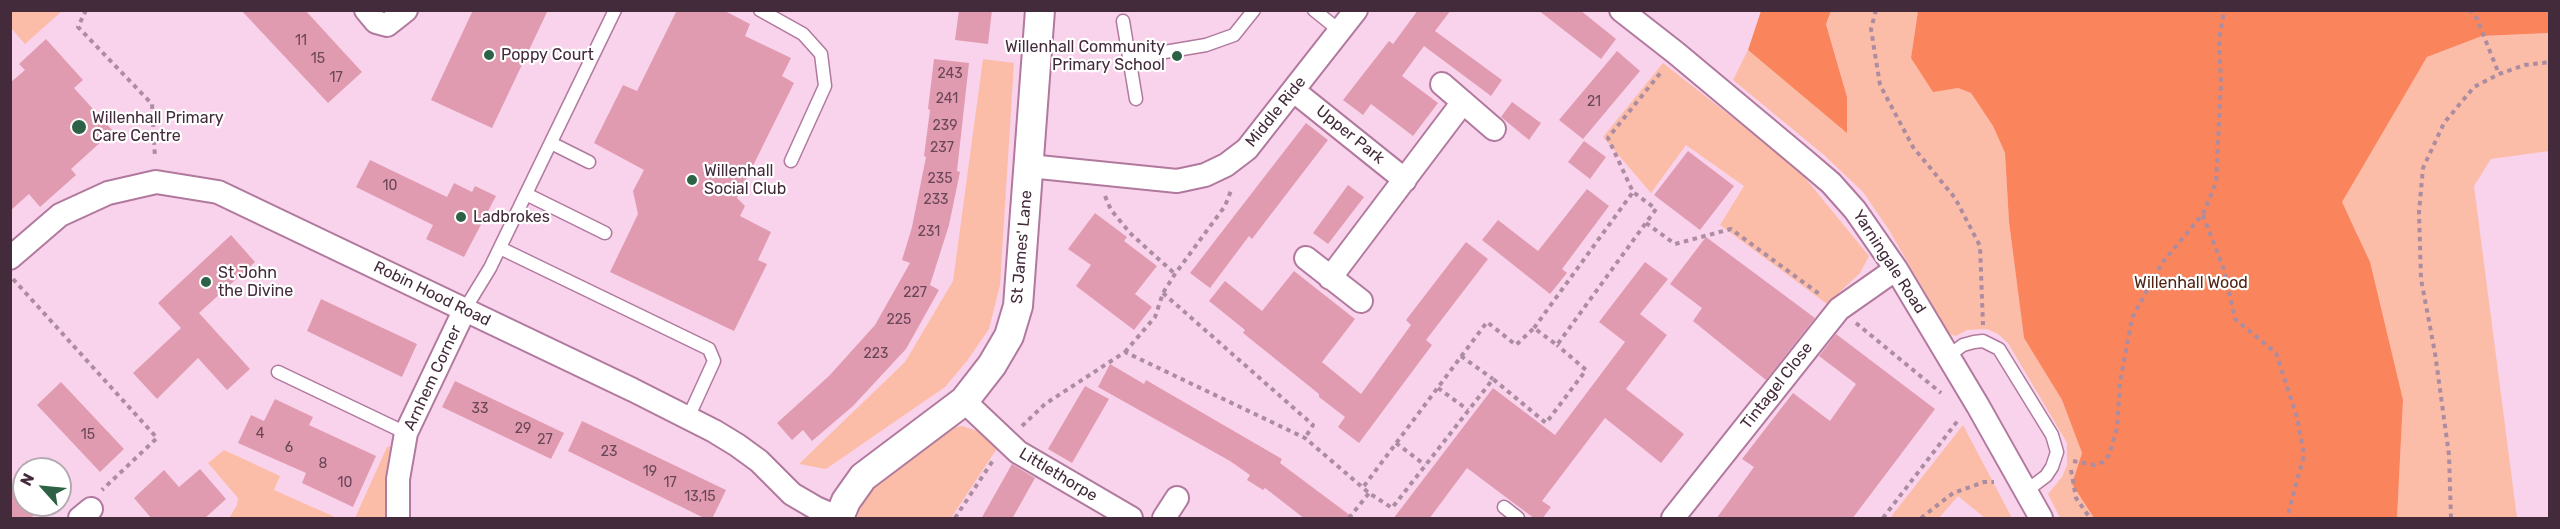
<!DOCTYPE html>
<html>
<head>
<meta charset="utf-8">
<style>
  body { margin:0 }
  #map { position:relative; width:2560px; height:529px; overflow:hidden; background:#f9d3eb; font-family:Rubik,sans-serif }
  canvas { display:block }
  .frame { position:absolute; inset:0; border:12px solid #432b3b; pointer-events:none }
  .north { position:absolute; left:12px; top:457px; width:60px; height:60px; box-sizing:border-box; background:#fff; border:2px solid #b4aab1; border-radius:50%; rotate:297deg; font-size:16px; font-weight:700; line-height:24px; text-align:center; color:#432b3b }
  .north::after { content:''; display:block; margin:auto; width:21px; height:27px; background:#2d6247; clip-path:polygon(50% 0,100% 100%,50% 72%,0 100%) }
</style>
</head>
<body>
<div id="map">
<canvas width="2560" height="529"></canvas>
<div class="frame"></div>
<div class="north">N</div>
</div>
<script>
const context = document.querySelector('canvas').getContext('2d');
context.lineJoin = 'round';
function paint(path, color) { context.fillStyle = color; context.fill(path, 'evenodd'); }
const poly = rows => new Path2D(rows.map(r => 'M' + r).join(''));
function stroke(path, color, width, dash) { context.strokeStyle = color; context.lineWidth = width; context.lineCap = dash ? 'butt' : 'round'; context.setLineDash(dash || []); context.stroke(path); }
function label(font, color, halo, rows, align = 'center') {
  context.font = font + ' Rubik,sans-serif'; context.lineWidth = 4.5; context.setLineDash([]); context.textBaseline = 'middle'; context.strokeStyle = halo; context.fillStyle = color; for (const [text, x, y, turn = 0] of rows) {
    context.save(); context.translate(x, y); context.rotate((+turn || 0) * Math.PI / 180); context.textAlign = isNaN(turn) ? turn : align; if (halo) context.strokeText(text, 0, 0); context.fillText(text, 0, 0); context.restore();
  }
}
const green = poly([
  [10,11,11,10,62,11,25,44,11,28],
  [1831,11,1918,11,1911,58,1958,88,1971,93,1993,126,2005,153,2009,222,2024,338,2062,400,2082,453,2072,484,2094,518,2060,518,2048,494,2062,477,2067,465,2067,443,2008,343,1998,334,1987,329,1967,330,1956,336,1949,334,1889,230,1863,192,1824,155,1733,80,1748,50,1847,132,1847,97,1826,23],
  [2549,33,2549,151,2491,159,2474,186,2517,518,2397,518,2403,400,2357,233,2341,202,2427,57,2482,36],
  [983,59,1014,63,1000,285,989,329,967,361,945,387,826,469,799,464,905,362,953,281],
  [1663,63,1797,168,1869,256,1860,273,1827,304,1720,225,1744,186,1686,145,1651,193,1603,137],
  [1963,425,2012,518,1985,518,1958,496,1939,518,1890,518],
  [962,426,980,432,998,447,951,518,857,518,863,500,891,470,944,430],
  [394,446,390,518,355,518,387,447],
  [224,450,280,476,274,490,337,518,229,518,237,505,238,498,208,463]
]);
const forest = poly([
  [1761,11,1831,11,1826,24,1847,97,1847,133,1748,50],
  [1918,11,2549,11,2549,33,2482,36,2427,57,2342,202,2370,262,2403,400,2397,518,2094,518,2072,484,2082,453,2062,400,2024,338,2009,222,2005,153,1993,126,1971,93,1958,88,1933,92,1911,58]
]);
const building = poly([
  [241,10,305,10,362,72,328,103],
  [473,10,548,10,492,128,431,100],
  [677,10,723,10,750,24,745,36,791,58,782,76,794,83,737,198,745,206,740,216,771,232,758,260,767,264,734,331,610,272,638,214,633,191,644,170,594,143,623,85,637,91],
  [959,10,992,10,988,44,955,40],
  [1418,10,1451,10,1435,31,1502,80,1491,96,1424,46,1402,76,1438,103,1413,136,1371,104,1363,115,1343,100,1389,41,1393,44],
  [1538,10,1580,10,1616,39,1601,59],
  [46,39,83,80,74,88,113,131,71,169,76,175,40,207,29,194,10,211,10,83,25,70,19,64],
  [1617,51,1640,71,1583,139,1559,120],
  [934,59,969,63,957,171,960,172,949,225,930,285,939,290,906,349,853,406,812,441,803,430,792,440,777,423,829,376,875,325,910,263,902,260,912,227,926,157,924,156,930,110,928,109],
  [1512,102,1541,123,1529,140,1501,117],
  [1306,123,1328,140,1252,239,1249,236,1210,288,1190,273],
  [1584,141,1606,157,1590,179,1568,162],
  [1688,151,1734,186,1700,230,1654,195],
  [370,160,447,197,454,183,472,192,475,186,496,196,464,257,426,239,433,225,356,187],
  [1348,185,1364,197,1328,244,1313,233],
  [1587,189,1609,206,1562,269,1567,273,1550,294,1482,240,1498,220,1538,251],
  [1095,213,1127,237,1124,241,1157,266,1135,294,1152,307,1134,330,1076,286,1091,265,1068,249],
  [231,235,255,262,199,313,250,369,227,390,198,358,157,399,133,373,181,328,158,303],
  [1706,237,1815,318,1766,380,1693,321,1702,308,1670,284],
  [1466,242,1488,259,1426,340,1432,345,1359,443,1338,427,1345,417,1319,397,1319,394,1243,333,1245,330,1209,301,1225,281,1262,311,1294,271,1355,319,1322,362,1361,394,1411,325,1406,320],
  [1645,262,1668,279,1640,314,1667,335,1626,389,1684,434,1661,463,1605,418,1542,501,1551,507,1542,519,1535,519,1467,468,1429,519,1393,519,1493,388,1555,435,1625,342,1599,322],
  [321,299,417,344,402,377,307,331],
  [1836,334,1935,409,1852,519,1716,519,1754,467,1742,459,1793,393,1830,421,1856,384,1819,356],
  [1110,364,1144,384,1146,380,1282,459,1280,463,1355,519,1305,519,1265,488,1263,490,1247,480,1250,475,1230,461,1098,387],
  [455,381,564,433,551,459,442,407],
  [61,382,124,449,100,472,37,405],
  [1085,386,1109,399,1072,463,1048,449],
  [275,399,313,417,309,425,376,456,353,507,302,483,306,473,238,443,251,415,264,421],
  [582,421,726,490,712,519,706,519,568,451],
  [1012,464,1035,478,1012,519,981,519],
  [200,469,226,499,204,519,152,519,134,498,164,470,179,487],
  [24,479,24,505,44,505,30,519,10,519,10,491]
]);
const path = poly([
  [86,10,78,27,152,104,155,158],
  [1876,10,1871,29,1880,85,1913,147,1955,198,1980,246,1983,325],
  [2469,10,2475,14,2499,74],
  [1105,196,1111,210,1131,234,1175,274],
  [2203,215,2224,270,2235,319,2276,353,2297,417,2304,455,2287,518],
  [1646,223,1675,244,1731,229,1822,296],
  [13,279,157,438,102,490],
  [1163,293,1313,425,1305,438],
  [1856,323,1941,393],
  [1534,328,1633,192,1608,138,1662,71],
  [1125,352,1155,317,1163,293,1175,274,1225,206,1232,188],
  [1461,356,1493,379],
  [1438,388,1468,410],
  [1022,426,1045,404,1125,352,1305,438,1369,493,1392,508,1493,379,1546,423,1586,370,1557,345],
  [1396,443,1425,465],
  [2073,461,2094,465,2103,462,2109,455,2117,428,2120,382,2132,318,2162,263,2203,214,2216,183,2221,82,2219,40,2224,10],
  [2071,470,2076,498,2090,518],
  [1364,486,1487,322,1516,345,1534,328,1557,345,1656,209,1633,192],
  [955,518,994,459],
  [1349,518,1369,493],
  [1883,518,1959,419],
  [1921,518,1953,493,1984,482,1994,482],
  [2451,518,2449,455,2435,353,2421,279,2419,212,2423,168,2444,123,2474,87,2499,74,2525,65,2550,62]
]);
const service = poly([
  [760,10,803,34,821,54,825,86,791,161],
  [1314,10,1340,31],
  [1123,21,1136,99],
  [1129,58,1206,45,1234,35,1254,10],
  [551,143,589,162],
  [526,194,605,233],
  [500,248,709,349,714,361,688,418],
  [465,309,490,268,615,10],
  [1948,356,1963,345,1974,342,1983,341,1999,349,2052,435,2057,452,2052,467,2046,476,2026,491],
  [278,372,406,433],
  [1504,507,1518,518]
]);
const minor = poly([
  [366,10,376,22,387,25,406,10],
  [1621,10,1676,53,1804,160,1831,183,1855,210,1896,269,1978,406,2041,518],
  [1442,84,1494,129],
  [1294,91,1405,180],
  [1029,166,1177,181,1205,175,1226,165,1247,149,1356,10],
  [10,258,60,215,108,193,156,182,218,192,633,390,714,431,737,445,759,461,792,494,816,508,839,518],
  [1306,258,1361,301],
  [1330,278,1463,102],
  [964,401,1018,452,1131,518],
  [80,518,91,509],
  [398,518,398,479,406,433,465,309],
  [1164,518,1177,498],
  [1673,518,1839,309,1896,269]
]);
const tertiary = poly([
  [839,518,846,501,863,477,964,401,992,365,1009,336,1018,306,1040,10]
]);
const markers = [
  [489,55,6,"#2d6247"],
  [1177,56,6,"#2d6247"],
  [79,127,8,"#2d6247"],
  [692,180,6,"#2d6247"],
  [461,217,6,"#2d6247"],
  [206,282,6,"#2d6247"]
];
const numberNames = [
  ["11",301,41],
  ["15",318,59],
  ["243",950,74],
  ["17",336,78],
  ["241",947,99],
  ["21",1594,102],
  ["239",945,126],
  ["237",942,148],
  ["235",940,179],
  ["10",390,186],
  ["233",936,200],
  ["231",929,232],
  ["227",915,293],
  ["225",899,320],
  ["223",876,354],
  ["33",480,409],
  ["29",523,429],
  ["4",260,434],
  ["15",88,435],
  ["27",545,440],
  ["6",289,448],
  ["23",609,452],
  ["8",323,464],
  ["19",650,472],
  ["10",345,483],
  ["17",670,483],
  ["13,15",700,497]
];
const poiNames = [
  ["Willenhall Community",1165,47,"right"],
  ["Primary School",1165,65,"right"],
  ["Poppy Court",501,55],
  ["Willenhall Primary",92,118],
  ["Care Centre",92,136],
  ["Willenhall",704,171],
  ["Social Club",704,189],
  ["Ladbrokes",473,217],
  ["St John",218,273],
  ["the Divine",218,291]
];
const streetNames = [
  ["Middle Ride",1276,112,-51],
  ["Upper Park",1350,135,39],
  ["St James' Lane",1022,247,-85],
  ["Yarningale Road",1889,262,57],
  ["Robin Hood Road",432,294,26],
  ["Arnhem Corner",433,378,-65],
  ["Tintagel Close",1777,386,-52],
  ["Littlethorpe",1058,475,31]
];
const parkNames = [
  ["Willenhall Wood",2191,283]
];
paint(green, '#fcbda8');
paint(forest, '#fa845b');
paint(building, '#e19bb0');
stroke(service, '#b1799e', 15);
stroke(minor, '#b1799e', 26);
stroke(tertiary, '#b1799e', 32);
stroke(path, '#ac8ca0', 4, [4.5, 4.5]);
stroke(service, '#fff', 12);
stroke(minor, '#fff', 22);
stroke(tertiary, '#fff', 28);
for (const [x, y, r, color] of markers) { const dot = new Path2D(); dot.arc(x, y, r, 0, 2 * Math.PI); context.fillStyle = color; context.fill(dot); stroke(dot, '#fff', 2); }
label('14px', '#6a4758', null, numberNames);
label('16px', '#432b3b', '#fff', poiNames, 'left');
label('16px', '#432b3b', '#fff', streetNames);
label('16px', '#502212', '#fff', parkNames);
</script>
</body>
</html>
